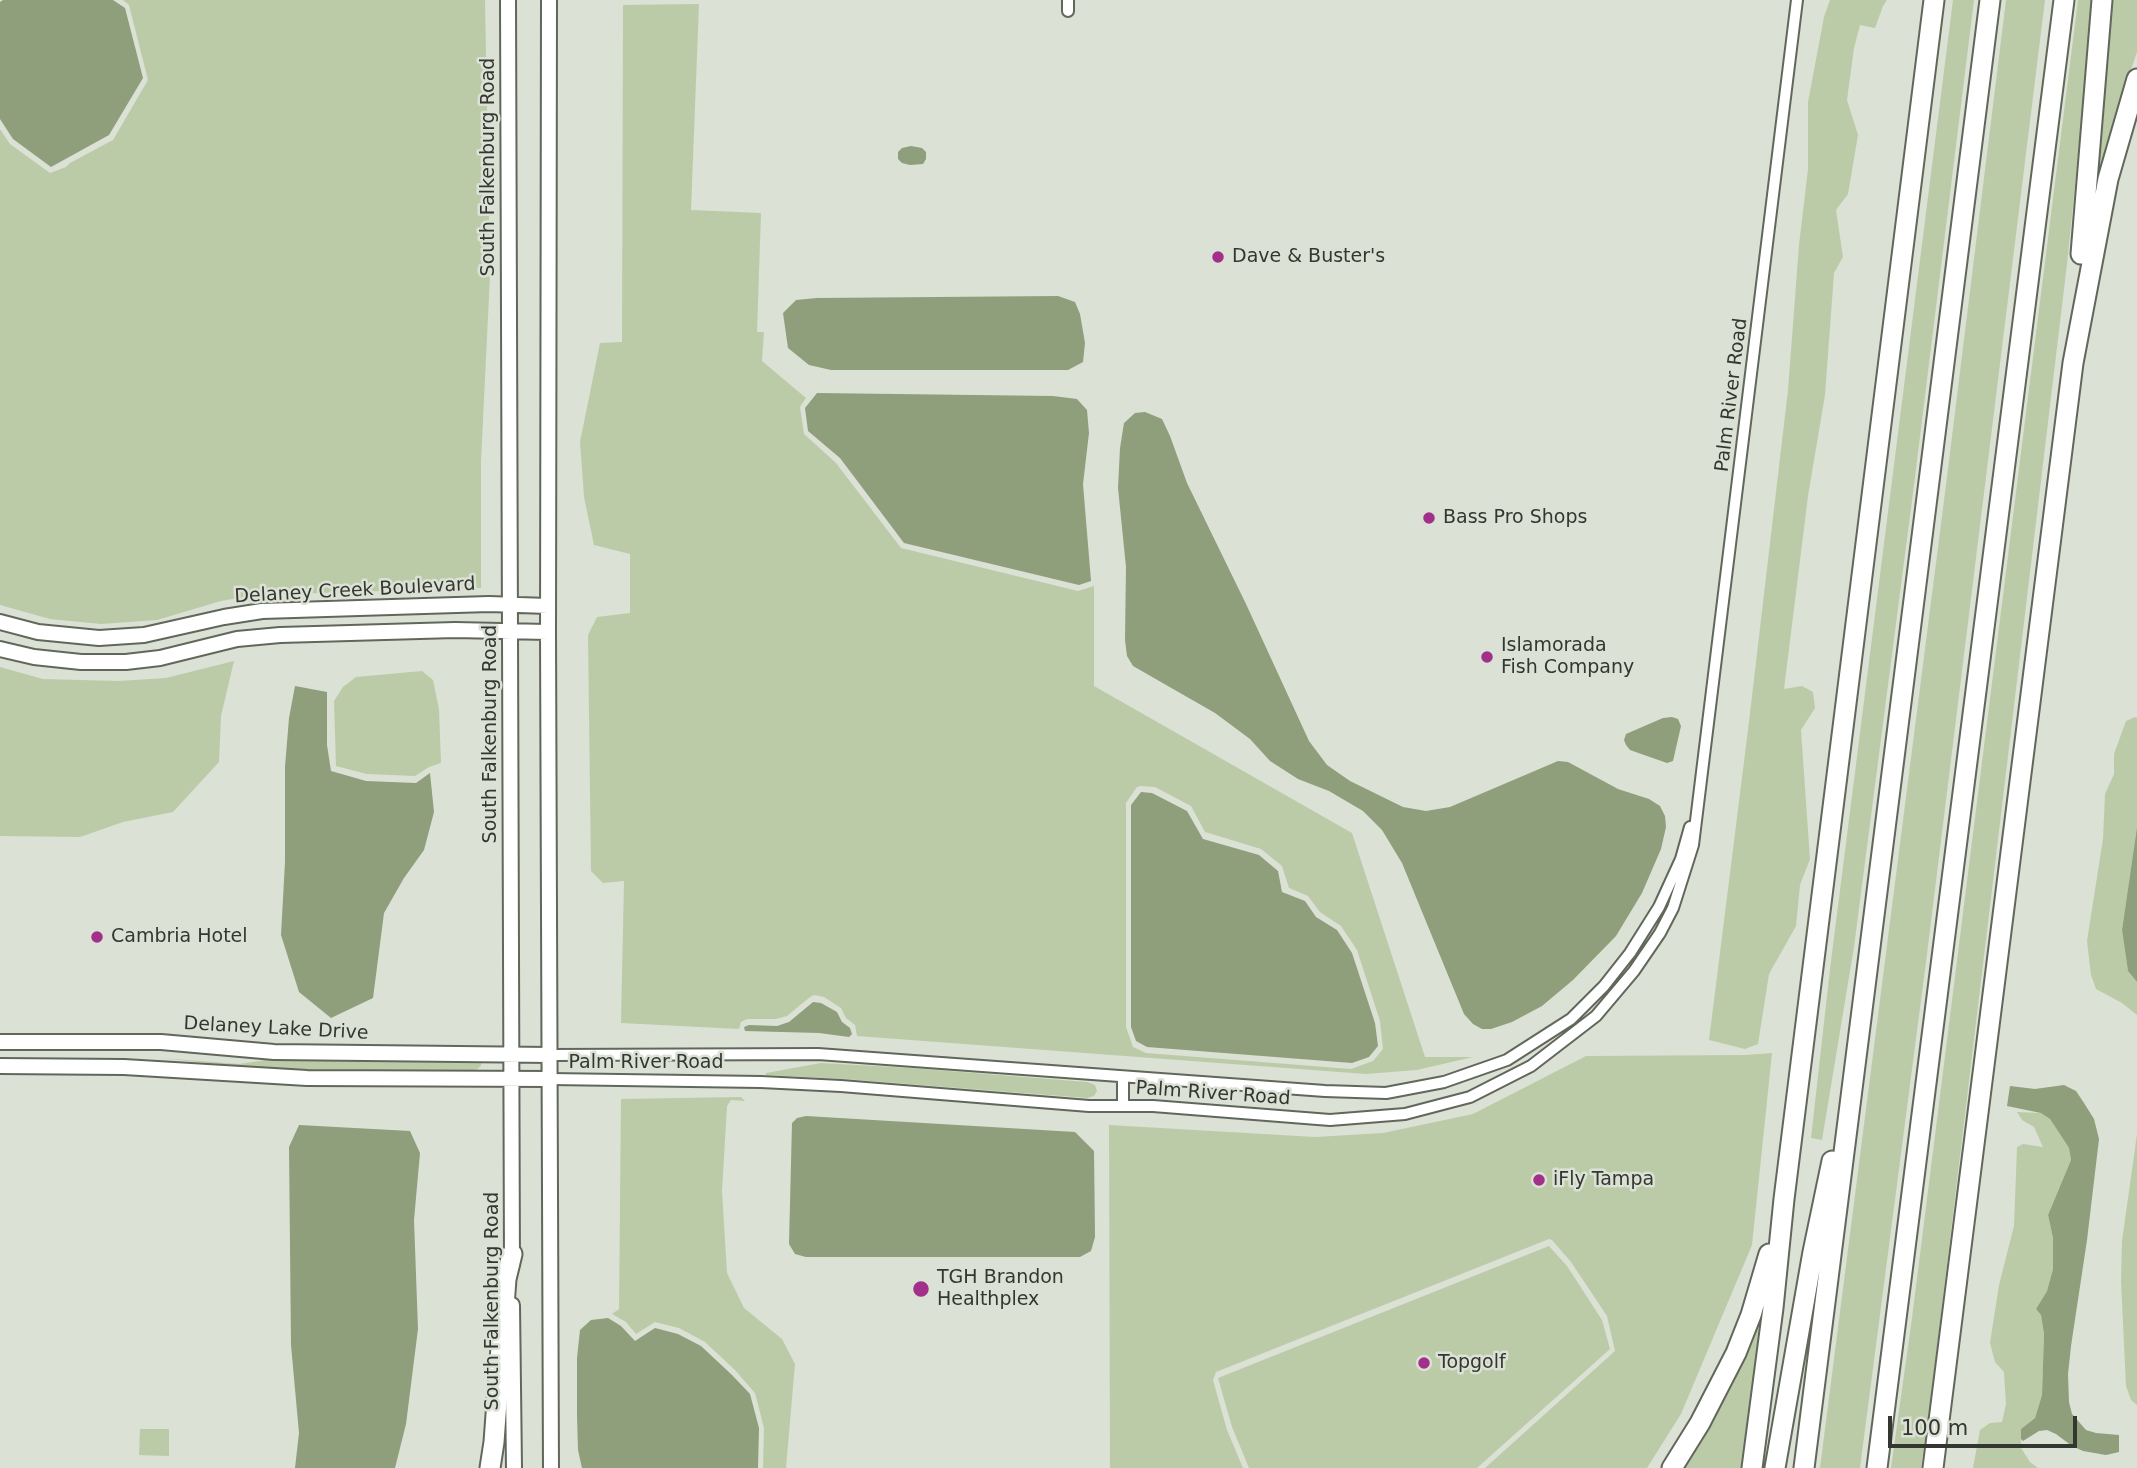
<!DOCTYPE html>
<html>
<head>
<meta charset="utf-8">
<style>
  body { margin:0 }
  #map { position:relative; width:2137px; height:1468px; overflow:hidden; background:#dbe1d4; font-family:"DejaVu Sans",sans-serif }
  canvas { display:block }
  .scale { position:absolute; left:1888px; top:1416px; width:189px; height:32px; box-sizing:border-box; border:4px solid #343731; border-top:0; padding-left:9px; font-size:21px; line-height:24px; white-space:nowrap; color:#343731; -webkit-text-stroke:5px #dbe1d4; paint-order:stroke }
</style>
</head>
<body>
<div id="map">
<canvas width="2137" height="1468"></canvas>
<div class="scale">100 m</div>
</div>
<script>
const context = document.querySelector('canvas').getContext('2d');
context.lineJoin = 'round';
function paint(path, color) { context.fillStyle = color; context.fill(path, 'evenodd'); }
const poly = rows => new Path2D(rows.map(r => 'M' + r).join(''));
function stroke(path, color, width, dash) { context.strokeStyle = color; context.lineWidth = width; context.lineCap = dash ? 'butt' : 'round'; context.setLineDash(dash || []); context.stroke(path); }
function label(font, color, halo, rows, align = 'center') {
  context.font = font + ' "DejaVu Sans",sans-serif'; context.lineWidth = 5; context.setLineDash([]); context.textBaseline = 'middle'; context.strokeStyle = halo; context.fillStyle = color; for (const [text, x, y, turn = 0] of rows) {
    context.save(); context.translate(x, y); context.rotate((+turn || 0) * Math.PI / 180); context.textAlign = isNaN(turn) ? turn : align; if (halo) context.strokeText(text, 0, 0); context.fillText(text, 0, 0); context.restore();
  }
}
const green = poly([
  [123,0,485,0,490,276,481,461,481,588,256,595,221,601,157,620,101,624,50,619,0,605,0,129,10,144,50,173,66,167,70,163,113,140,148,80,129,5],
  [1830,0,1887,0,1883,6,1875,28,1860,25,1854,48,1847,100,1858,135,1848,194,1836,210,1843,257,1834,273,1825,395,1808,496,1784,689,1802,686,1813,692,1815,708,1801,730,1810,859,1800,885,1796,926,1769,974,1758,1044,1745,1049,1709,1040,1748,730,1788,390,1799,245,1808,169,1808,102,1824,17],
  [1953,0,1974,0,1914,485,1854,947,1822,1140,1811,1138,1830,969],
  [2006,0,2045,0,1926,962,1860,1468,1820,1468,1946,485],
  [2078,0,2094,0,2067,264,1931,1398,1921,1468,1891,1468,1912,1318],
  [2111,0,2137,0,2137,52,2113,123,2100,173,2094,172],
  [699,4,691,210,761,213,757,332,764,332,762,361,806,398,800,407,804,434,836,463,901,548,1078,591,1094,586,1094,686,1352,833,1425,1057,1473,1057,1417,1070,1366,1074,857,1036,855,1025,846,1018,841,1008,824,997,814,995,810,997,787,1016,776,1019,747,1019,741,1022,739,1029,621,1023,624,881,603,883,591,871,588,635,597,617,630,613,630,554,594,545,584,497,580,442,600,343,622,342,623,5],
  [1141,786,1155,787,1191,806,1205,832,1261,849,1282,866,1289,888,1308,896,1320,912,1341,926,1357,950,1380,1021,1383,1049,1373,1061,1351,1069,1146,1053,1133,1047,1126,1027,1126,803,1137,787],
  [234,661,221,716,219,762,173,812,123,822,80,837,0,836,0,667,43,679,119,681,166,678],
  [422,671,433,680,439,709,441,763,429,767,415,776,367,774,336,766,334,701,343,687,356,677],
  [2135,717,2137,718,2137,827,2122,930,2128,971,2137,982,2137,1015,2122,1003,2096,989,2091,975,2087,941,2103,839,2105,794,2114,774,2114,754,2126,721],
  [1772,1053,1752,1245,1681,1414,1647,1468,1485,1468,1615,1351,1607,1316,1571,1262,1552,1240,1549,1239,1216,1372,1213,1380,1227,1430,1243,1468,1110,1468,1109,1125,1315,1137,1383,1133,1473,1114,1586,1056,1745,1055],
  [160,1058,239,1064,272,1059,477,1061,481,1063,481,1066,476,1070,308,1070,236,1066],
  [821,1063,911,1068,1087,1082,1095,1085,1097,1091,1094,1096,1087,1098,845,1079,766,1075,766,1073],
  [741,1097,745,1101,731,1100,727,1106,722,1191,727,1273,744,1308,782,1339,795,1364,786,1468,763,1468,764,1428,755,1393,735,1370,705,1342,679,1328,655,1322,636,1334,626,1322,612,1314,619,1309,621,1099],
  [2017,1112,2041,1113,2050,1119,2069,1148,2071,1160,2048,1215,2053,1238,2053,1269,2047,1291,2036,1309,2041,1315,2044,1334,2042,1395,2035,1418,2021,1429,2021,1448,2030,1462,2038,1468,1973,1468,1980,1430,1990,1423,2002,1422,2006,1404,2004,1372,1995,1362,1990,1343,1999,1285,2014,1226,2017,1147,2023,1144,2043,1147,2034,1127,2022,1120],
  [2137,1134,2137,1405,2131,1400,2126,1386,2121,1281,2122,1241],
  [1549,1246,1567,1266,1602,1320,1610,1349,1477,1468,1249,1468,1232,1427,1218,1378],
  [1759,1307,1766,1308,1745,1468,1679,1468],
  [140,1429,169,1429,169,1456,139,1455]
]);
const water = poly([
  [3,0,113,0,125,8,143,78,109,135,51,167,13,139,0,119,0,2],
  [911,146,922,148,926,152,926,159,923,164,910,165,902,163,898,159,898,152,902,148],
  [1058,296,1075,302,1080,314,1085,343,1083,362,1068,370,831,370,809,365,788,348,783,313,796,300,817,298],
  [817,393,1053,396,1077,399,1087,410,1089,433,1083,484,1091,581,1079,585,904,543,840,458,808,431,805,408],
  [1145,412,1162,419,1170,436,1187,483,1246,604,1309,741,1327,765,1350,781,1403,807,1426,811,1450,807,1558,761,1568,762,1618,789,1649,799,1660,806,1665,816,1666,827,1661,849,1642,893,1616,936,1573,980,1542,1006,1512,1022,1491,1029,1482,1029,1473,1024,1464,1014,1402,863,1382,830,1363,811,1329,791,1298,779,1270,761,1250,739,1215,713,1133,666,1127,656,1125,640,1126,567,1118,488,1120,448,1124,423,1135,413],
  [295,686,327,692,327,745,331,771,366,781,416,783,430,773,434,812,424,850,404,878,384,913,373,998,331,1018,299,992,281,935,285,862,285,767,289,718],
  [1672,717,1678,719,1681,726,1673,761,1667,763,1630,750,1626,745,1624,740,1626,734,1663,718],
  [1141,792,1152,793,1187,811,1203,839,1259,855,1278,871,1282,892,1305,901,1316,917,1337,930,1352,953,1375,1023,1378,1046,1369,1057,1352,1063,1147,1047,1136,1041,1131,1027,1131,805],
  [2137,827,2137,982,2128,971,2122,930],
  [813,1002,821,1003,837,1012,842,1022,850,1028,852,1034,849,1037,819,1033,745,1031,744,1027,749,1025,777,1026,789,1022],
  [2064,1085,2076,1091,2084,1103,2094,1119,2099,1139,2087,1240,2071,1346,2068,1374,2069,1402,2072,1414,2086,1430,2096,1433,2119,1435,2119,1452,2106,1455,2083,1451,2072,1446,2056,1434,2047,1430,2039,1431,2023,1441,2021,1439,2021,1429,2035,1418,2042,1395,2044,1334,2041,1315,2036,1309,2047,1291,2053,1269,2053,1238,2048,1215,2071,1160,2069,1148,2050,1119,2041,1113,2007,1106,2010,1086,2035,1089],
  [806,1116,1075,1132,1094,1151,1095,1237,1091,1251,1080,1257,806,1257,795,1254,789,1244,792,1123,797,1118],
  [299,1125,410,1131,420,1153,414,1220,418,1329,406,1424,395,1468,295,1468,299,1433,291,1345,289,1147],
  [608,1318,621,1326,635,1341,655,1328,678,1334,701,1346,732,1375,750,1394,759,1428,758,1468,582,1468,578,1450,577,1416,577,1358,580,1330,591,1320]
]);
const minor = poly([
  [1068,0,1068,11],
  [550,1055,818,1054,1325,1091,1386,1093,1444,1082,1507,1060,1571,1019,1604,986,1630,953,1659,907,1681,859,1690,827],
  [550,1079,761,1082,841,1086,1089,1106,1153,1106,1330,1120,1405,1114,1470,1097,1531,1066,1596,1016,1634,971,1660,933,1673,908,1693,845,1797,0],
  [1123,1106,1123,1077]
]);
const tertiary = poly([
  [508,0,512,1264],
  [549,0,548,632,551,1468],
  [0,622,38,632,99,638,144,635,224,617,262,611,489,604,548,606],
  [0,649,34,657,81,662,126,662,160,658,237,639,280,635,455,630,548,632],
  [0,1042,161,1042,274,1052,550,1055],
  [0,1066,124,1067,307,1078,550,1079],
  [512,1305,514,1468]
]);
const motorway = poly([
  [2081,254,2102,0],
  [490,1468,494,1442,506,1279,512,1254],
  [1672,1468,1700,1423,1736,1353,1751,1315,1769,1254],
  [1752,1468,1773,1308,1784,1199,1934,0],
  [1775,1468,1813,1252,1832,1161],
  [1804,1468,1990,0],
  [1877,1468,2064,0],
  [1933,1468,2073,363,2108,179,2137,79]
]);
const markers = [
  [1218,257,7,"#a22f8a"],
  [1429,518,7,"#a22f8a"],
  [1487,657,7,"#a22f8a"],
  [97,937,7,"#a22f8a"],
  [1539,1180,7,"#a22f8a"],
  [921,1289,9,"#a22f8a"],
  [1424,1363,7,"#a22f8a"]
];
const streetNames = [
  ["South Falkenburg Road",489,167,-90],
  ["Palm River Road",1732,395,-83],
  ["Delaney Creek Boulevard",355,591,-3],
  ["South Falkenburg Road",491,734,-90],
  ["Delaney Lake Drive",276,1029,3],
  ["Palm River Road",646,1063],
  ["Palm River Road",1213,1094,4],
  ["South Falkenburg Road",493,1301,-90]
];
const poiNames = [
  ["Dave & Buster's",1232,257],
  ["Bass Pro Shops",1443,518],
  ["Islamorada",1501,646],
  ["Fish Company",1501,668],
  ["Cambria Hotel",111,937],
  ["iFly Tampa",1553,1180],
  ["TGH Brandon",937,1278],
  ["Healthplex",937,1300],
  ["Topgolf",1438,1363]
];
paint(green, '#bbcba8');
paint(water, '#8f9e7b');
stroke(minor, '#61675b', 14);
stroke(tertiary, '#61675b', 18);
stroke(motorway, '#61675b', 23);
stroke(minor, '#fff', 10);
stroke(tertiary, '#fff', 14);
stroke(motorway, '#fff', 19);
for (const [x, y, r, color] of markers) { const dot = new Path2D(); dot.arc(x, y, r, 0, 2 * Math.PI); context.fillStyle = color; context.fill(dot); stroke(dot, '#dbe1d4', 2.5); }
label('19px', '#343731', '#dbe1d4', streetNames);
label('19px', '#343731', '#dbe1d4', poiNames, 'left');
</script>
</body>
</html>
